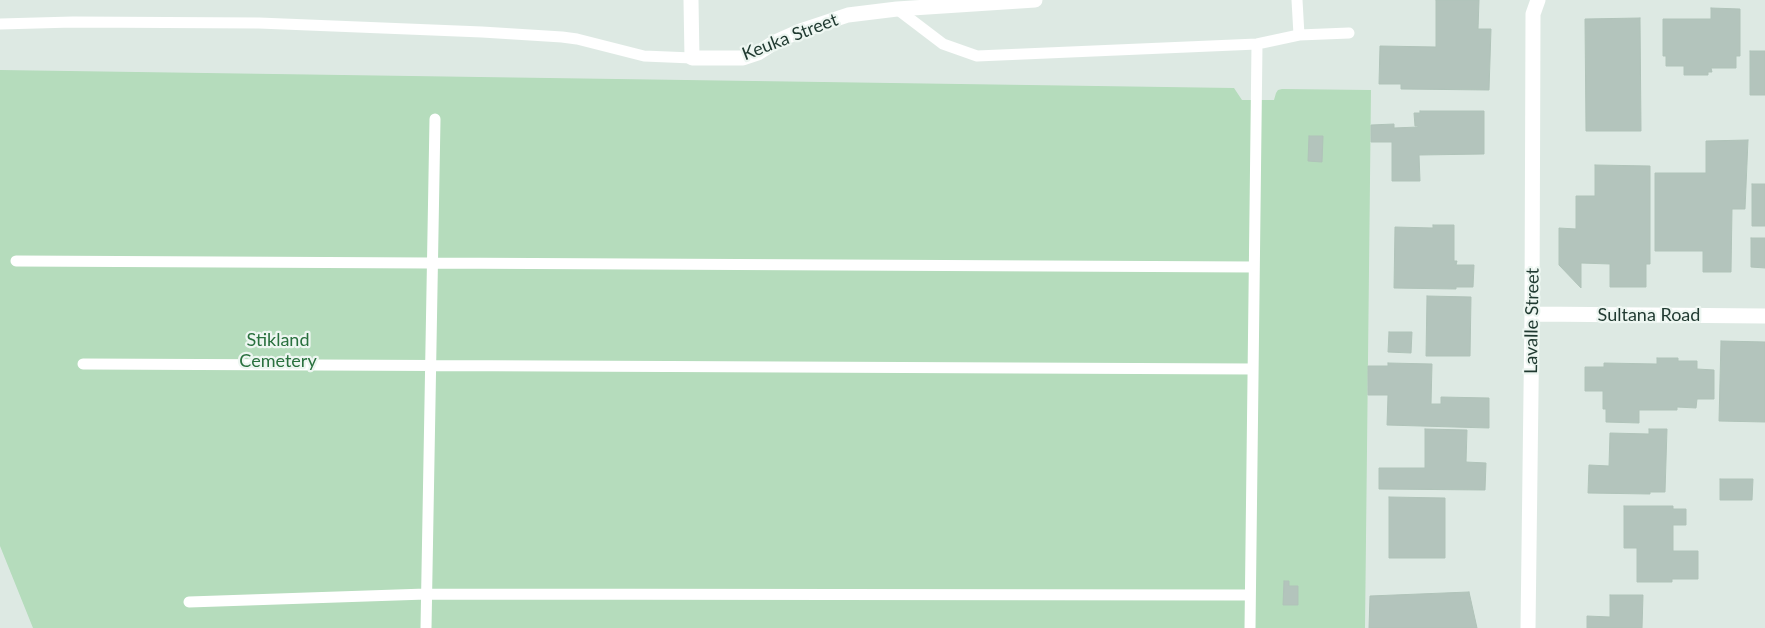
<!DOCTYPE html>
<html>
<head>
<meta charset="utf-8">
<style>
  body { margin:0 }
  canvas { display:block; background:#dde9e3 }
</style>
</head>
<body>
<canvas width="1765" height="628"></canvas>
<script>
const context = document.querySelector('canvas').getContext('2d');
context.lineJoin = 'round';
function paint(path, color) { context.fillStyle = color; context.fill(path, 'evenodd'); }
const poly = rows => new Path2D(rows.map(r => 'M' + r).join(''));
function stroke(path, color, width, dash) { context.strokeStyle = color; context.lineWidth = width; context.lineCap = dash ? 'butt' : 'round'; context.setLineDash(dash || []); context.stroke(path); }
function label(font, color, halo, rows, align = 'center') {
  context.font = font + ' Lato,sans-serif'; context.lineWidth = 4.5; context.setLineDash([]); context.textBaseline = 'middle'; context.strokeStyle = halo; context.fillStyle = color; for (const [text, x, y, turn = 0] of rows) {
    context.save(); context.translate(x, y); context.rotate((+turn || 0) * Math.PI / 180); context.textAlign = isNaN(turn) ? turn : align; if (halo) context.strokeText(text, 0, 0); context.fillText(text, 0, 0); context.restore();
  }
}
const green = poly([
  [0,70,1234,88,1242,100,1274,100,1276,93,1278,90,1282,89,1371,90,1365,628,33,628,0,546]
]);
const building = poly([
  [1436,0,1479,0,1478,29,1491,29,1489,90,1401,89,1401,84,1379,84,1380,46,1436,47,1436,0],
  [1711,8,1740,9,1740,56,1736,56,1736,68,1711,68,1712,72,1708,72,1708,75,1684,75,1684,66,1666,66,1666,56,1663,56,1663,19,1711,19,1711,8],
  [1640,18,1641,131,1586,131,1585,19,1640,18],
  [1750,51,1765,51,1765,95,1750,95,1750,51],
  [1420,111,1484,111,1484,154,1419,155,1420,181,1392,181,1392,142,1371,142,1371,125,1394,124,1394,128,1418,127,1418,126,1415,126,1414,113,1420,113,1420,111],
  [1309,136,1323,136,1322,162,1308,161,1309,136],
  [1748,140,1745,209,1732,209,1731,272,1703,272,1703,251,1655,251,1655,173,1706,173,1706,141,1748,140],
  [1595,165,1650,166,1650,264,1646,264,1646,287,1610,287,1610,264,1581,263,1581,288,1559,265,1559,228,1576,229,1576,196,1595,196,1595,165],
  [1752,184,1765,184,1765,226,1752,226,1752,184],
  [1433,225,1454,225,1454,261,1457,261,1456,265,1474,265,1473,287,1456,287,1456,289,1394,288,1395,227,1433,228,1433,225],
  [1751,238,1765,238,1765,268,1751,267,1751,238],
  [1427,296,1471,297,1470,356,1426,356,1427,296],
  [1389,332,1412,332,1411,353,1388,352,1389,332],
  [1721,341,1765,342,1765,422,1719,421,1721,341],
  [1657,358,1678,358,1678,361,1697,361,1697,369,1714,370,1714,399,1697,399,1696,408,1677,407,1677,410,1639,410,1639,423,1606,422,1606,409,1603,409,1603,391,1585,391,1585,367,1604,367,1604,363,1657,364,1657,358],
  [1388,363,1432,364,1431,404,1441,404,1441,397,1489,398,1489,428,1387,425,1388,395,1368,395,1368,366,1388,366,1388,363],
  [1425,429,1467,430,1466,462,1486,463,1485,490,1379,489,1379,468,1425,468,1425,429],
  [1649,429,1667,429,1665,492,1650,492,1650,494,1588,493,1589,465,1609,466,1610,433,1649,434,1649,429],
  [1720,479,1753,479,1752,500,1720,500,1720,479],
  [1389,497,1445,498,1445,558,1389,558,1389,497],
  [1624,506,1673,506,1673,509,1686,509,1686,525,1673,525,1673,551,1698,551,1698,579,1672,579,1672,582,1637,582,1637,548,1624,548,1624,506],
  [1284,581,1289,581,1289,586,1298,586,1298,605,1283,605,1284,581],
  [1469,592,1477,628,1369,628,1370,596,1469,592],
  [1610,595,1643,595,1642,628,1587,628,1587,616,1610,617,1610,595]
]);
const service = poly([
  [1297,0,1299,35],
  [897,9,943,44,977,56,1257,44,1299,35,1349,33],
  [0,24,73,22,259,23,482,32,562,37,577,39,644,56,692,58],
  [16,261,1254,267],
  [83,364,1253,369],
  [189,602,426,594,1250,595],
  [426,628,435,119],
  [1250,628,1257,44]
]);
const minor = poly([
  [691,0,692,58,743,58,758,53,775,42,800,31,848,15,897,9,1035,0],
  [1532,314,1765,316],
  [1528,628,1532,314,1533,14,1538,0]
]);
const streetNames = [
  ["Keuka Street",790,37,-21],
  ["Sultana Road",1649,315],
  ["Lavalle Street",1532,321,-89]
];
const parkNames = [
  ["Stikland",278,340],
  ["Cemetery",278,361]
];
paint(green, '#b5dcbc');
paint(building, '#b3c4bc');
stroke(building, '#b0c3b9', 1);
stroke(service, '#fff', 11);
stroke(minor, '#fff', 15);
label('18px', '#1f3930', '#edf6f1', streetNames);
label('18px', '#29703e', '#edf6f1', parkNames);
</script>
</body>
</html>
